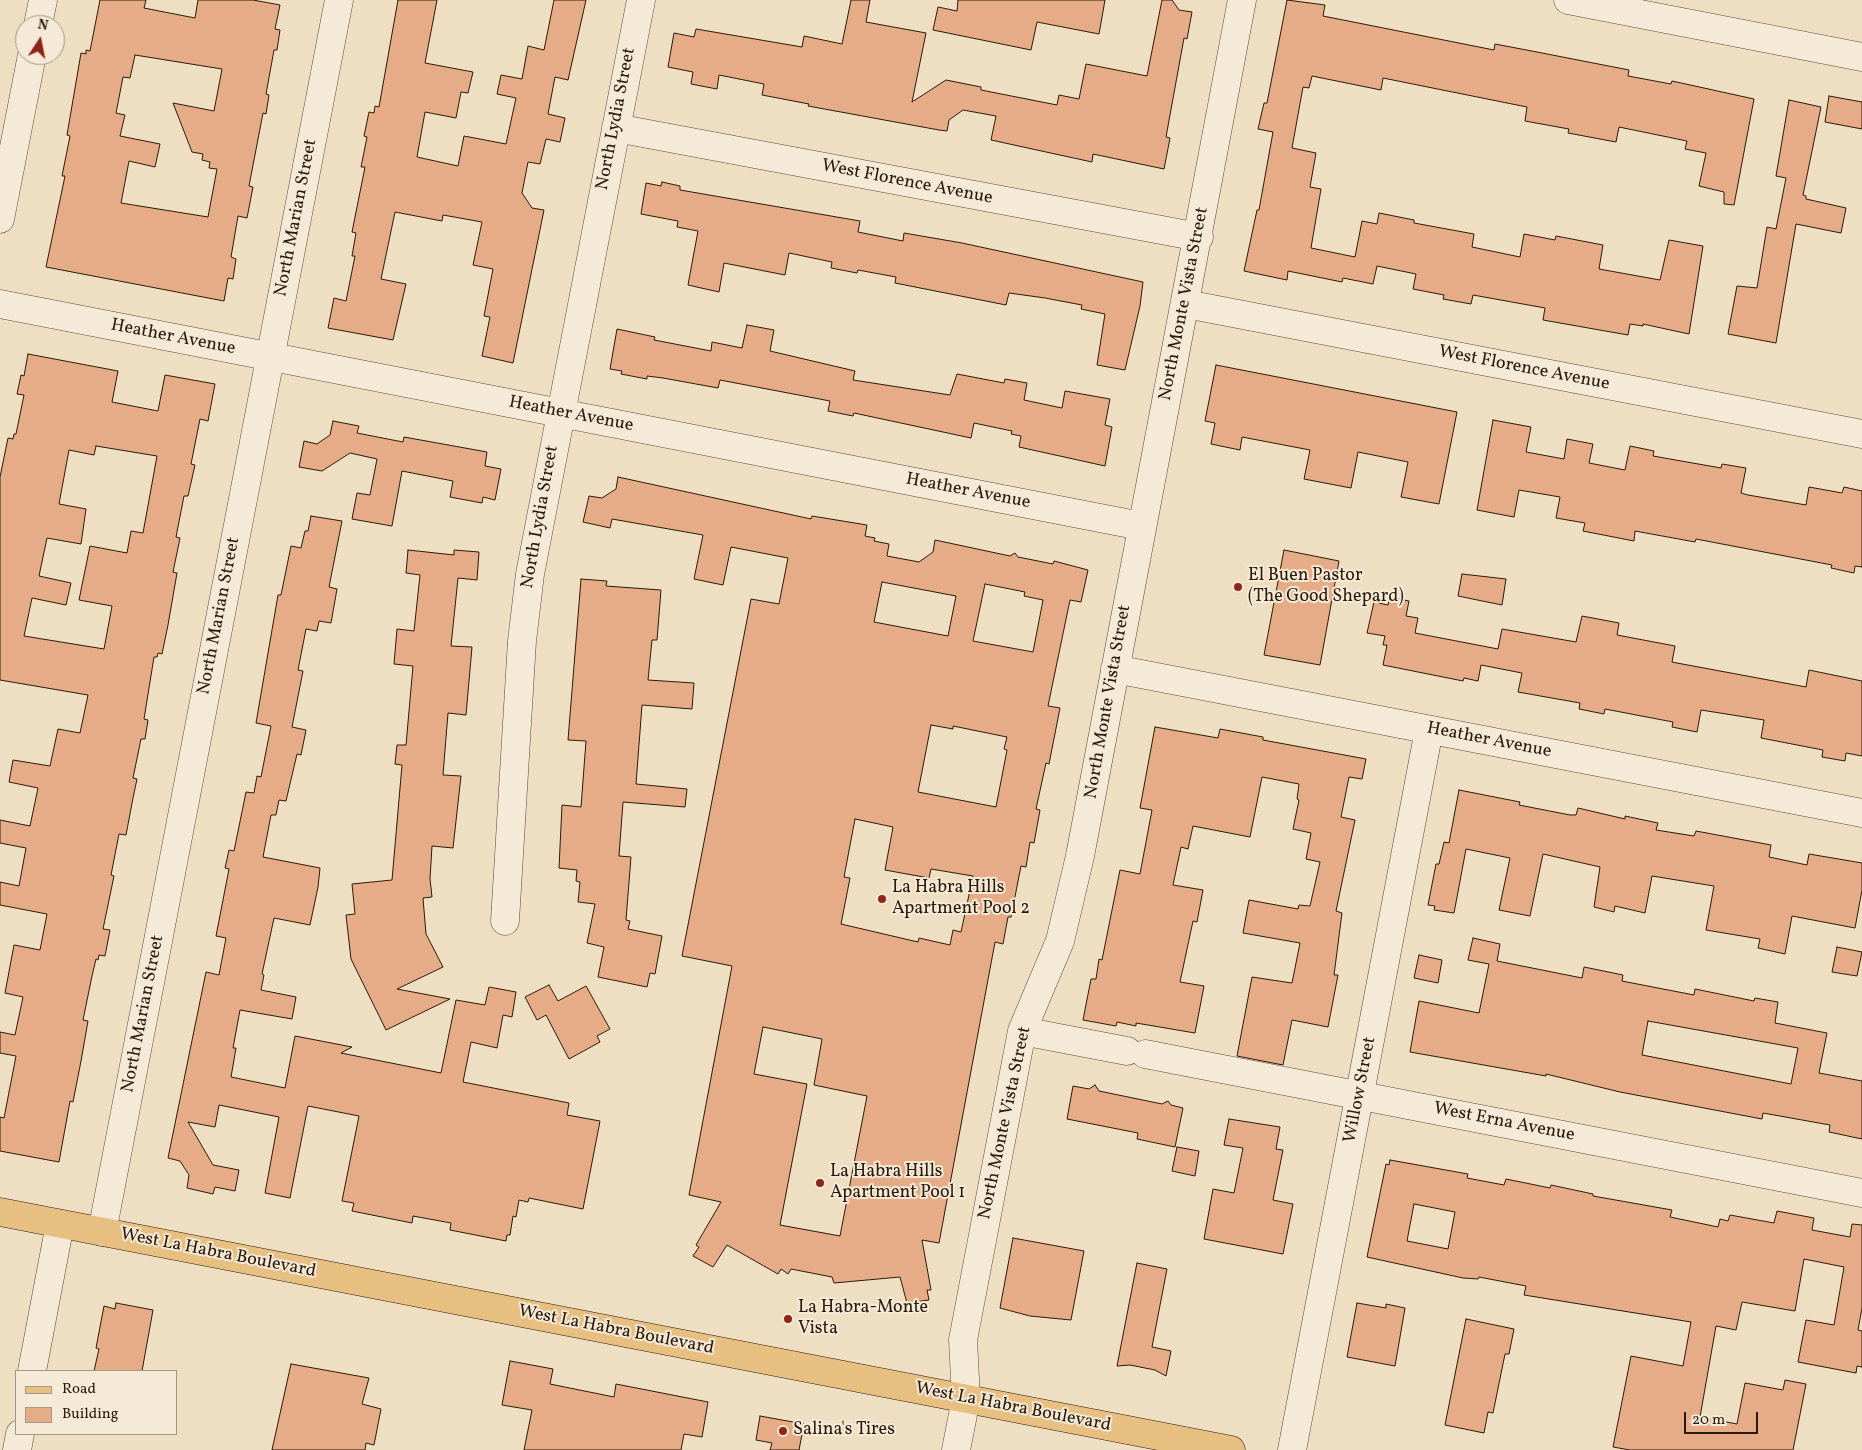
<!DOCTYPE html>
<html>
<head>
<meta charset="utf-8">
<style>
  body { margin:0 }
  #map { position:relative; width:1862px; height:1450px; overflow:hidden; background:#eedec2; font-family:Vollkorn,serif }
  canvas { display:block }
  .legend { position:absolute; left:15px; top:1370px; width:162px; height:65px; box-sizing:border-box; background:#f4ead7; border:1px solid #a49785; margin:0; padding:6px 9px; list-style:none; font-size:15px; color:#2c1a09 }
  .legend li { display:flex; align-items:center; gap:10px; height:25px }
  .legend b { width:25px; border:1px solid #a49785 }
  .north { position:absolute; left:15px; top:15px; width:50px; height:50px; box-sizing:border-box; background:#f4ead7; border:1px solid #a49785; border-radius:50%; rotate:11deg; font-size:14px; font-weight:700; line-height:20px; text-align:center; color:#2c1a09 }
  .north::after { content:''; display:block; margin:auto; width:18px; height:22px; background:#8f2418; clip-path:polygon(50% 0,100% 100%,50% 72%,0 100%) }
  .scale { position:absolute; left:1684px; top:1412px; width:74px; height:22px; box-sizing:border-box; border:2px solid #2c1a09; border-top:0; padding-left:6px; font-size:15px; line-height:18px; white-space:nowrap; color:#2c1a09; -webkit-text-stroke:4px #f4ead7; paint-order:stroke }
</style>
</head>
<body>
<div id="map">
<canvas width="1862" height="1450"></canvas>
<ul class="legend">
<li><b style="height:6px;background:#e7bf81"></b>Road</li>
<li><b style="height:14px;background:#e6ac87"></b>Building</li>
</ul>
<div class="north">N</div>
<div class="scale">20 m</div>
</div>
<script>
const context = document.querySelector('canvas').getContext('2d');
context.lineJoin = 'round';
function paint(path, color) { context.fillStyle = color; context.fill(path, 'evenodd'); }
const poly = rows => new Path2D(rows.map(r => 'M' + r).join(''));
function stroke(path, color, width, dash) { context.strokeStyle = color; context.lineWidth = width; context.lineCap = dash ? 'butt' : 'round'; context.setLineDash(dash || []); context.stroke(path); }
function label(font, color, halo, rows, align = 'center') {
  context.font = font + ' Vollkorn,serif'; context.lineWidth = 4; context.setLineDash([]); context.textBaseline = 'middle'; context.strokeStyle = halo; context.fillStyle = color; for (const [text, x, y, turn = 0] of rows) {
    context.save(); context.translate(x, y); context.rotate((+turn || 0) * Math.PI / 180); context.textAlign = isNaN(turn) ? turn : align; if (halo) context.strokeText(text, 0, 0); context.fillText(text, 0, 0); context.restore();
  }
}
const building = poly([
  [100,0,146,0,144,8,195,18,198,0,253,0,280,5,275,29,280,30,277,50,274,50,266,94,269,95,266,114,263,113,249,186,253,187,247,218,238,216,231,257,236,259,233,279,228,278,224,301,46,267,65,176,62,176,70,136,67,135,81,53,86,54,86,50,90,51,100,0],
  [135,55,222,69,214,111,173,103,192,152,203,154,202,160,210,162,209,168,217,169,208,217,121,203,129,161,155,167,160,144,120,136,125,115,116,113,123,77,130,78,135,55],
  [398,0,437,0,425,63,473,72,468,93,461,92,456,118,425,112,417,157,458,166,464,136,506,144,516,98,497,94,501,75,522,79,528,46,544,50,554,0,586,0,568,80,555,77,548,114,565,118,560,142,546,139,540,164,528,162,522,193,532,208,544,210,513,363,482,356,490,317,484,316,493,269,473,265,482,222,443,215,442,221,395,212,381,279,406,284,393,340,328,328,334,298,346,301,355,256,352,256,356,233,352,232,365,167,361,167,367,137,364,136,369,112,374,113,375,106,379,107,398,0],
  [851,0,870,0,866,22,926,33,912,102,946,80,981,87,981,90,1057,105,1059,95,1079,99,1086,64,1147,76,1162,0,1172,0,1179,10,1192,12,1187,39,1184,38,1166,137,1170,138,1164,169,1093,154,1092,162,991,140,996,116,963,110,949,120,947,131,939,130,808,106,809,104,762,95,764,84,719,75,717,89,691,84,693,72,668,67,674,33,694,37,696,29,802,47,804,36,842,44,851,0],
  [958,0,1105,0,1099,34,1037,22,1031,50,933,30,938,7,957,11,958,0],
  [1287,0,1325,5,1323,16,1494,50,1495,44,1537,52,1629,70,1628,76,1671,84,1672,81,1754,99,1734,205,1724,204,1724,192,1699,186,1706,153,1685,149,1687,141,1619,127,1616,142,1568,133,1569,129,1525,121,1527,107,1383,78,1381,90,1312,76,1309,88,1303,87,1292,148,1316,153,1310,187,1321,189,1311,248,1355,257,1362,221,1377,224,1379,213,1414,220,1414,223,1474,234,1472,247,1520,257,1524,234,1555,240,1556,236,1603,245,1599,269,1660,280,1669,240,1703,246,1689,334,1643,324,1643,326,1630,324,1628,335,1543,320,1545,308,1473,295,1471,304,1443,299,1444,295,1413,289,1416,274,1377,266,1373,284,1343,278,1342,282,1288,271,1287,280,1244,271,1257,210,1259,210,1273,132,1258,129,1264,103,1267,103,1287,0],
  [1829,96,1862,102,1862,129,1825,122,1829,96],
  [1789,100,1821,107,1803,195,1806,196,1806,199,1846,208,1841,233,1796,224,1776,343,1728,334,1737,286,1757,288,1767,227,1776,229,1786,178,1776,176,1789,100],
  [662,182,680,186,680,190,860,221,858,232,903,241,904,233,962,243,1143,282,1140,306,1125,370,1097,365,1105,314,1081,309,1082,305,1045,298,1009,293,1006,305,895,283,896,277,858,270,857,273,831,268,832,262,789,253,785,275,724,263,719,292,688,285,698,231,677,227,678,221,641,214,646,183,661,186,662,182],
  [747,325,774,330,770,351,855,371,853,380,950,395,957,374,1004,383,1005,379,1027,383,1024,400,1062,408,1065,391,1110,399,1105,425,1112,427,1105,466,1019,447,1021,436,1011,434,1012,431,974,423,971,438,854,413,853,416,828,411,830,401,720,380,718,388,663,378,647,376,647,379,621,374,622,371,610,369,617,329,655,337,654,340,711,351,712,342,742,348,747,325],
  [28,354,118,371,112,402,158,411,165,375,215,384,208,421,200,419,191,464,195,465,188,496,184,496,176,537,180,538,173,572,177,573,168,625,162,654,158,653,157,657,154,657,144,719,148,720,145,739,141,739,133,778,137,779,133,798,126,835,119,834,111,875,114,876,103,929,110,930,105,956,99,955,98,960,96,959,92,976,83,1020,88,1021,81,1061,73,1102,70,1101,59,1162,0,1151,0,1117,4,1118,16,1056,0,1053,0,1032,15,1035,23,997,5,993,14,945,40,950,47,914,0,905,0,882,19,886,26,848,0,843,0,820,30,826,38,788,9,782,13,760,50,766,58,729,80,733,88,695,0,680,0,477,8,438,13,439,14,434,16,434,24,395,17,394,21,375,24,376,28,354],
  [96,446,157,456,143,533,131,531,127,553,90,546,79,600,112,606,104,649,24,636,32,598,66,605,71,583,39,576,47,538,81,544,86,509,59,504,69,450,94,455,96,446],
  [1216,365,1457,412,1439,504,1401,497,1408,462,1358,452,1351,488,1304,479,1310,450,1242,437,1240,450,1211,444,1215,423,1205,421,1216,365],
  [1493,420,1531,427,1526,452,1564,459,1567,439,1593,444,1589,463,1625,470,1630,446,1654,451,1653,456,1721,468,1722,464,1746,468,1741,493,1748,495,1806,505,1809,487,1842,493,1844,487,1862,491,1862,567,1855,566,1854,573,1831,568,1832,565,1696,539,1695,542,1635,531,1634,541,1583,531,1585,523,1556,518,1560,497,1519,490,1514,517,1477,510,1493,420],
  [333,421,359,426,357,433,403,442,404,437,487,452,485,466,501,469,495,500,483,497,482,503,450,497,453,481,402,471,392,526,352,519,357,493,370,495,377,459,350,453,322,471,299,467,304,441,317,444,330,435,333,421],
  [618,477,811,519,812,516,867,525,865,536,875,538,874,541,889,544,887,556,919,562,933,552,935,540,1010,556,1015,553,1018,557,1053,564,1054,561,1088,570,1081,602,1070,600,1048,706,1060,708,1049,764,1046,763,1036,809,1040,810,1034,843,1030,842,1026,867,1021,866,1011,917,1008,917,1003,944,995,942,939,1243,922,1240,931,1290,927,1290,929,1300,907,1303,900,1277,834,1283,832,1277,791,1269,788,1274,781,1269,778,1274,727,1245,713,1267,693,1256,699,1247,696,1245,721,1202,689,1195,732,966,682,956,751,599,779,604,788,558,731,547,723,585,694,579,703,535,612,519,610,528,583,522,589,496,602,498,616,489,618,477],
  [882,582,956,596,948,636,874,622,882,582],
  [985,584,1025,592,1024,596,1043,600,1033,652,973,641,985,584],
  [931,725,953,729,953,726,1007,737,1004,749,1007,750,996,807,918,792,931,725],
  [855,819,893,827,885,870,929,878,931,869,973,876,961,932,953,930,950,945,919,938,918,942,841,924,850,878,844,877,855,819],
  [763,1027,822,1039,814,1085,867,1096,840,1236,780,1225,807,1084,754,1074,763,1027],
  [311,516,342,521,329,587,337,589,331,623,319,621,317,631,306,629,298,670,303,671,292,727,306,730,301,755,297,754,286,801,279,800,276,815,271,815,263,857,320,868,318,887,310,925,274,918,262,974,264,975,261,990,296,997,292,1019,240,1010,233,1048,236,1048,231,1077,285,1088,295,1036,352,1047,341,1053,441,1073,456,1000,485,1005,489,987,516,992,512,1017,503,1015,497,1048,471,1042,463,1082,569,1103,567,1115,600,1121,583,1209,529,1198,528,1202,519,1200,516,1217,513,1216,510,1235,507,1235,506,1241,450,1230,451,1223,413,1216,412,1223,352,1211,354,1203,342,1201,359,1116,308,1106,290,1198,265,1193,279,1117,219,1105,215,1127,188,1122,213,1165,239,1170,235,1191,215,1187,213,1194,187,1188,189,1175,180,1161,168,1158,206,972,219,975,226,938,216,936,229,869,225,868,229,850,234,851,246,792,254,793,257,776,261,777,271,726,256,723,278,595,281,595,291,546,301,548,305,531,308,531,311,516],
  [408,550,454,555,454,550,479,552,477,580,458,578,451,646,472,647,466,715,448,713,443,775,461,776,453,848,432,846,430,879,432,897,423,898,426,934,443,967,397,989,450,999,386,1030,351,959,346,915,355,914,352,884,392,880,402,765,395,764,397,745,406,745,413,666,394,664,397,629,414,631,420,575,406,573,408,550],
  [1284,550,1339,561,1320,665,1264,655,1284,550],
  [1462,574,1506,579,1502,605,1458,596,1462,574],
  [581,579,607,581,606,586,661,590,657,640,652,640,648,680,694,683,692,709,642,705,636,784,687,789,685,807,623,802,619,856,631,857,626,920,630,921,628,929,662,936,655,974,650,973,647,987,598,977,604,947,587,943,595,904,578,902,580,882,576,881,577,870,559,868,562,805,581,807,586,741,568,740,581,579],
  [1390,597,1409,601,1406,616,1418,618,1415,633,1498,649,1502,629,1576,642,1582,616,1619,623,1617,635,1675,646,1672,662,1677,663,1806,687,1809,670,1862,681,1862,756,1846,753,1845,761,1822,757,1823,750,1761,738,1764,720,1701,710,1697,732,1672,727,1673,722,1605,709,1604,714,1579,709,1580,703,1518,692,1522,673,1481,665,1478,681,1464,678,1463,681,1383,665,1387,645,1383,645,1385,636,1367,633,1374,602,1388,605,1390,597],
  [1155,727,1218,738,1220,729,1263,737,1263,740,1366,759,1362,779,1349,777,1341,817,1355,820,1336,911,1342,913,1334,975,1338,975,1328,1027,1292,1020,1283,1065,1237,1056,1252,977,1292,983,1300,943,1243,933,1249,900,1298,909,1299,905,1310,906,1320,862,1306,859,1311,833,1293,829,1299,800,1297,799,1299,784,1262,777,1250,837,1193,826,1188,849,1181,847,1173,885,1203,890,1197,922,1193,921,1180,982,1204,986,1195,1033,1136,1023,1136,1026,1117,1022,1116,1026,1083,1020,1091,979,1096,979,1099,959,1102,960,1120,870,1140,874,1152,810,1140,808,1155,727],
  [1459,790,1520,802,1519,805,1570,815,1576,815,1578,808,1625,819,1625,816,1658,823,1656,830,1694,836,1696,831,1771,845,1769,857,1807,865,1809,854,1862,863,1862,890,1855,928,1792,916,1785,954,1758,948,1760,939,1706,930,1714,886,1652,876,1645,913,1615,906,1614,912,1594,907,1600,867,1543,854,1530,916,1499,910,1510,858,1466,849,1454,913,1434,910,1435,906,1428,905,1436,864,1439,864,1444,842,1449,843,1459,790],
  [1473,938,1500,944,1497,961,1582,978,1584,967,1623,975,1622,981,1694,995,1695,989,1754,1001,1755,998,1778,1002,1775,1023,1827,1033,1819,1073,1862,1081,1862,1139,1829,1132,1830,1125,1763,1113,1762,1119,1620,1092,1546,1074,1546,1076,1410,1052,1419,1001,1479,1013,1489,964,1468,960,1473,938],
  [1648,1021,1798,1048,1791,1084,1642,1055,1648,1021],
  [1837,947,1862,952,1857,976,1832,972,1837,947],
  [1419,955,1442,960,1438,983,1414,978,1419,955],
  [549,985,558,1001,586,986,610,1029,597,1036,600,1042,569,1059,546,1015,537,1020,525,997,549,985],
  [1095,1085,1099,1091,1162,1104,1168,1101,1171,1105,1183,1108,1175,1147,1137,1139,1138,1133,1067,1119,1073,1086,1089,1089,1095,1085],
  [1229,1119,1280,1127,1276,1149,1283,1150,1273,1200,1293,1204,1283,1254,1204,1239,1213,1189,1234,1193,1243,1148,1224,1145,1229,1119],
  [1177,1147,1199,1151,1195,1176,1172,1171,1177,1147],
  [1390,1160,1468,1174,1467,1178,1504,1185,1506,1179,1550,1188,1551,1185,1593,1194,1593,1196,1672,1210,1670,1217,1718,1227,1720,1219,1728,1221,1730,1215,1774,1223,1777,1211,1814,1218,1812,1230,1850,1237,1852,1224,1862,1225,1862,1308,1858,1330,1862,1331,1862,1367,1857,1366,1856,1373,1798,1362,1806,1320,1834,1325,1844,1267,1804,1259,1795,1311,1742,1302,1736,1330,1716,1326,1700,1417,1737,1424,1745,1383,1783,1390,1785,1380,1806,1384,1793,1450,1630,1450,1613,1447,1631,1356,1683,1366,1691,1322,1524,1295,1526,1286,1479,1277,1478,1279,1463,1278,1367,1257,1386,1164,1389,1165,1390,1160],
  [1414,1204,1455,1212,1448,1249,1407,1241,1414,1204],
  [1013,1238,1084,1251,1071,1320,1030,1316,1000,1308,1013,1238],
  [1137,1263,1167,1269,1152,1347,1171,1351,1166,1376,1155,1370,1130,1365,1117,1366,1137,1263],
  [116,1303,153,1310,142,1371,94,1371,99,1349,96,1348,104,1306,115,1309,116,1303],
  [1357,1303,1386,1308,1386,1304,1405,1308,1395,1366,1347,1357,1357,1303],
  [1466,1319,1514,1329,1509,1354,1505,1354,1493,1413,1488,1412,1484,1433,1445,1425,1466,1319],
  [510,1361,553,1369,550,1384,614,1397,616,1384,708,1402,702,1437,684,1434,681,1450,524,1450,532,1410,502,1405,510,1361],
  [291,1364,369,1378,362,1404,381,1409,374,1445,366,1443,365,1450,272,1450,291,1364],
  [760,1416,804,1424,799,1450,770,1450,772,1443,756,1440,760,1416]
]);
const minor = poly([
  [1568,0,1862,57],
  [38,25,43,0],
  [616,128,1199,237],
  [0,219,32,55],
  [0,304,1141,526],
  [1186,304,1862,434],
  [1115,669,1862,813],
  [505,921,522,641,530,574,641,0],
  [1022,1031,1127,1051],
  [1145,1054,1862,1193],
  [102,1232,339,0],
  [32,1371,60,1224],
  [17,1450,20,1434],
  [956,1450,966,1399,963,1340,1022,1031,1060,941,1080,856,1242,0],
  [1292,1450,1429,730]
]);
const major = poly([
  [0,1212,1231,1450]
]);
const markers = [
  [1238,587,5,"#8f2418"],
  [882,899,5,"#8f2418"],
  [820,1183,5,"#8f2418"],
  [788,1319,5,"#8f2418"],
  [783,1431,5,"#8f2418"]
];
const streetNames = [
  ["North Lydia Street",617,119,-79],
  ["West Florence Avenue",907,183,11],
  ["North Marian Street",297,218,-79],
  ["North Monte Vista Street",1185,304,-79],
  ["Heather Avenue",173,338,11],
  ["West Florence Avenue",1524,369,11],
  ["Heather Avenue",571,415,11],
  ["Heather Avenue",968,492,11],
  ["North Lydia Street",541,517,-80],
  ["North Marian Street",220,616,-79],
  ["North Monte Vista Street",1109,702,-80],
  ["Heather Avenue",1489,741,11],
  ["North Marian Street",144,1014,-79],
  ["Willow Street",1361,1090,-79],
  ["North Monte Vista Street",1006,1123,-78],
  ["West Erna Avenue",1504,1123,11],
  ["West La Habra Boulevard",218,1254,11],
  ["West La Habra Boulevard",616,1331,11],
  ["West La Habra Boulevard",1013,1408,11]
];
const poiNames = [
  ["El Buen Pastor",1248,577],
  ["(The Good Shepard)",1248,598],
  ["La Habra Hills",892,889],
  ["Apartment Pool 2",892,910],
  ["La Habra Hills",830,1173],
  ["Apartment Pool 1",830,1194],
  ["La Habra-Monte",798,1309],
  ["Vista",798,1330],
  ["Salina's Tires",793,1431]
];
paint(building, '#e6ac87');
stroke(building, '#2c1a09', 1);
stroke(minor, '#5c4b37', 29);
stroke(major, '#2c1a09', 29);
stroke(minor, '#f4ead7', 28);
stroke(major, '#e7bf81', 28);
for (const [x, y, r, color] of markers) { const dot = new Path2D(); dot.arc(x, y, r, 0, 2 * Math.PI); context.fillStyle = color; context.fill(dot); stroke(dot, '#f4ead7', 2); }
label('18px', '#2c1a09', '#f4ead7', streetNames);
label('18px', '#2c1a09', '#f4ead7', poiNames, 'left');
</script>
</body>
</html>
